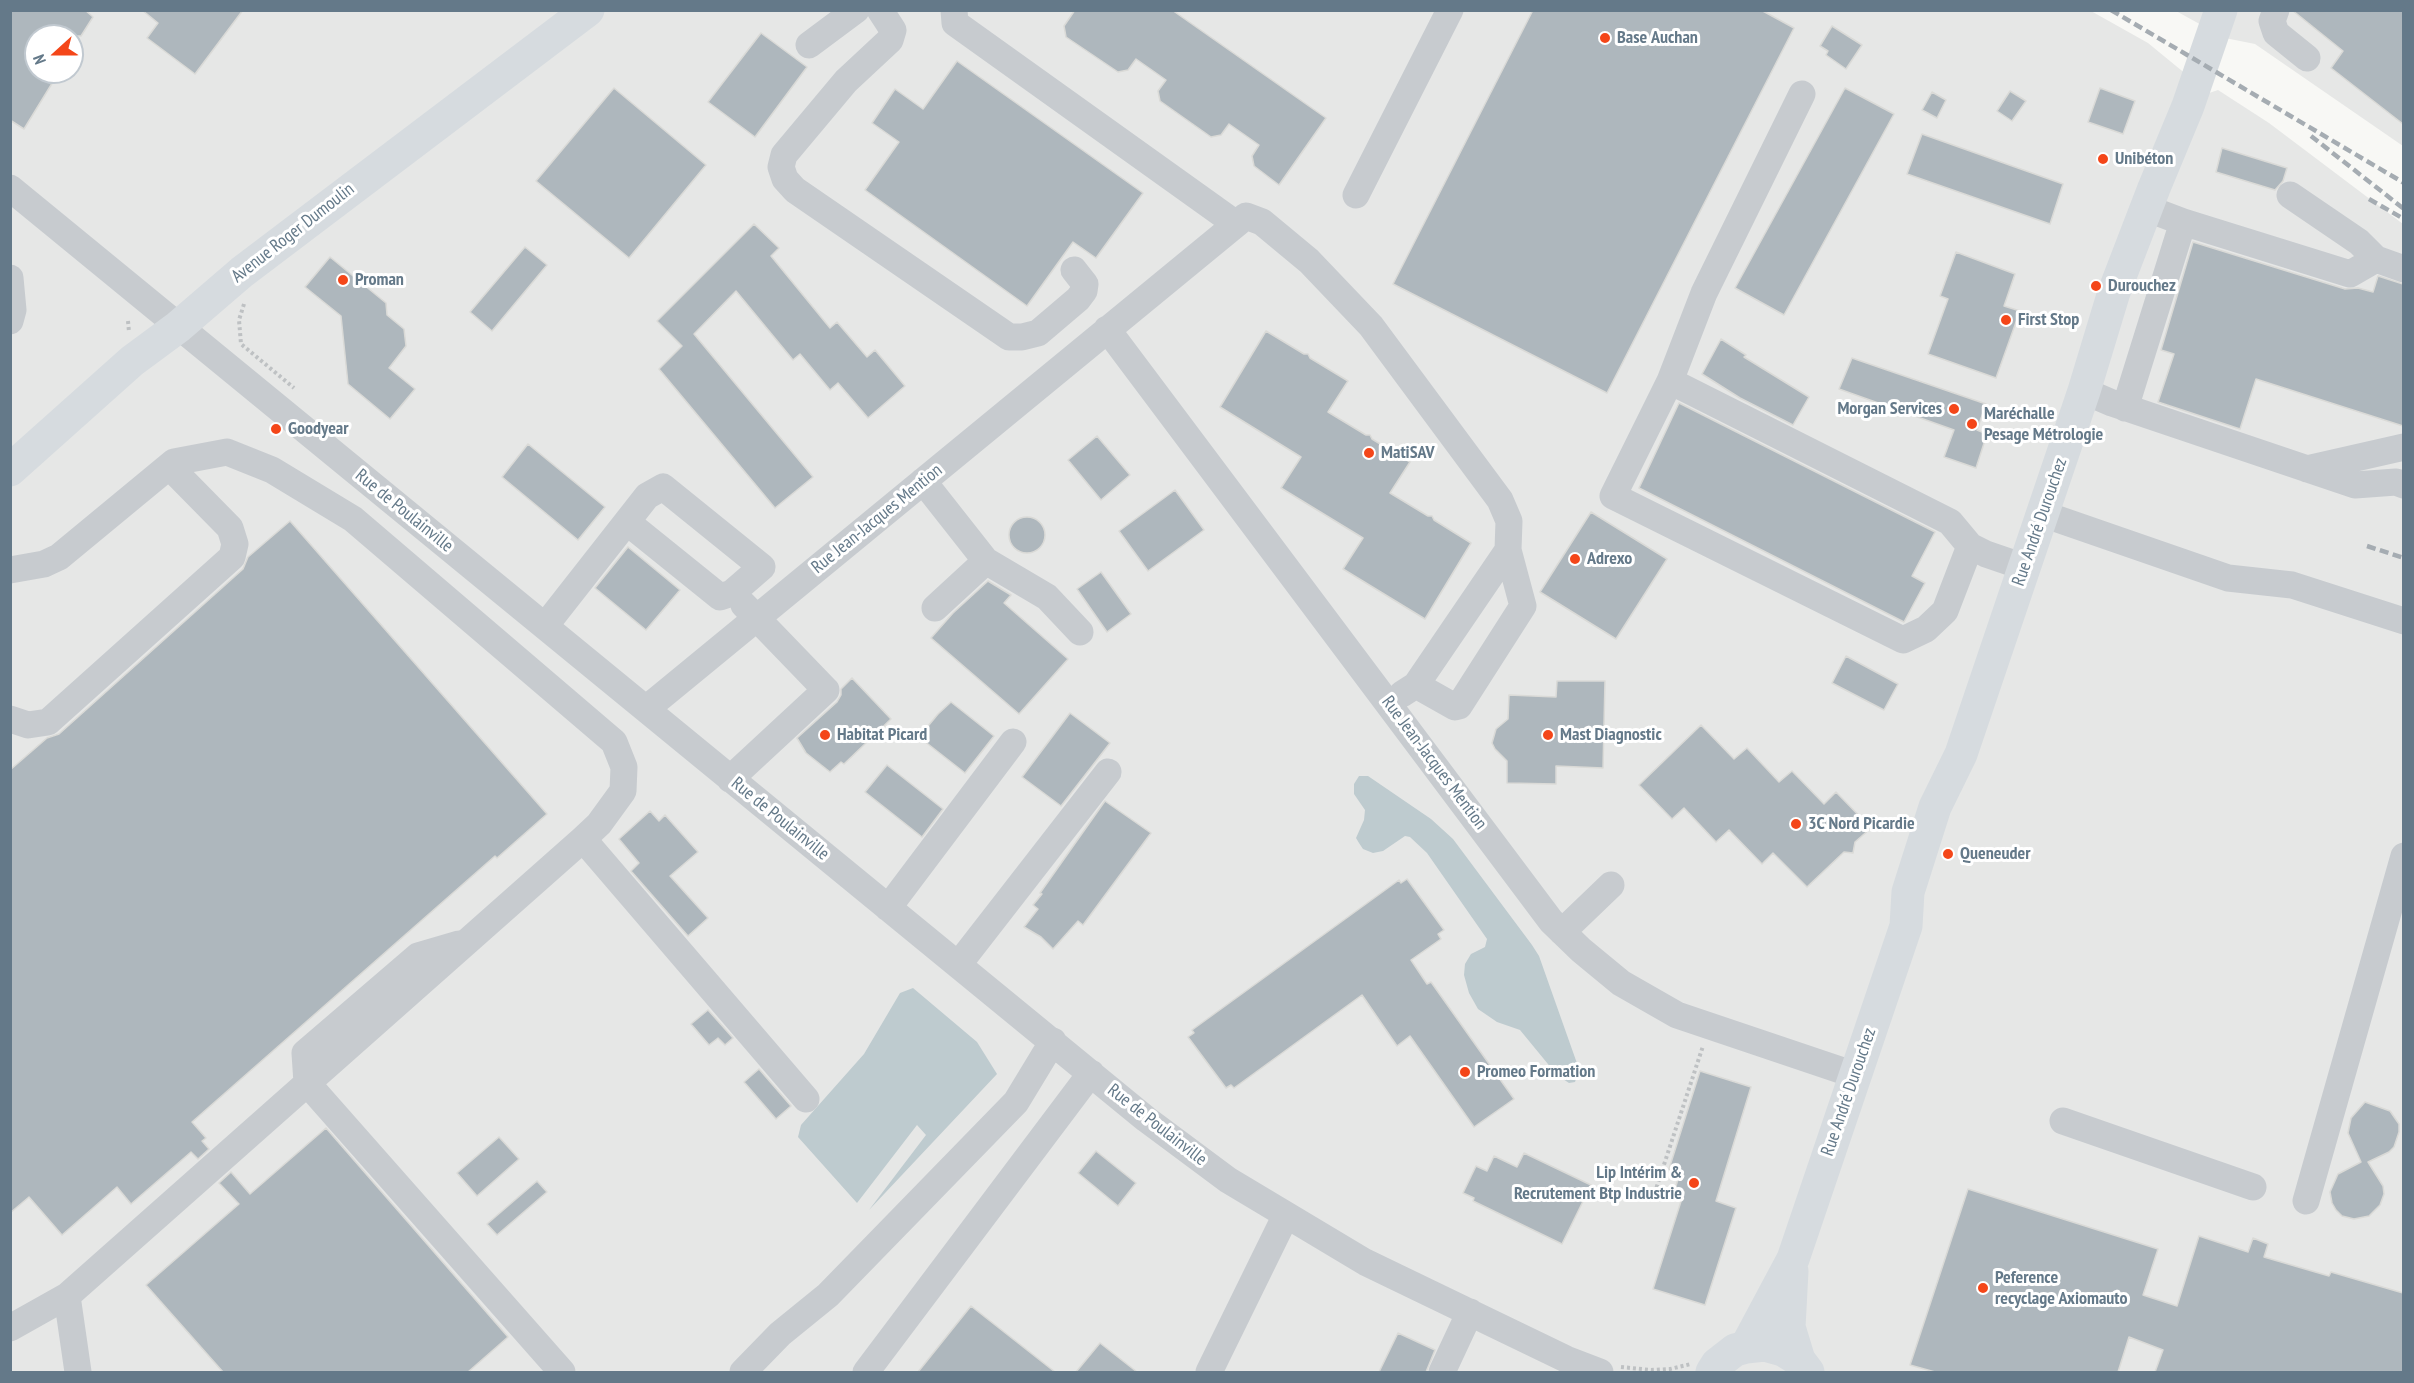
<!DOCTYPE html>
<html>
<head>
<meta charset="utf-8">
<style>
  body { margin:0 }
  #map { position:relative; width:2414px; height:1383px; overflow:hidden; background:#f8f8f5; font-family:"PT Sans Narrow",sans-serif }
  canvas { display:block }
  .frame { position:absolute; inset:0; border:12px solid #647989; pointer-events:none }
  .north { position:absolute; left:24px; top:24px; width:60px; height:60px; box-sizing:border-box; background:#fff; border:2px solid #c1c9d0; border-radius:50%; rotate:249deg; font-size:16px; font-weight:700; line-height:24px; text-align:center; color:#647989 }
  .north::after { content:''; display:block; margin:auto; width:21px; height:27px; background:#f44619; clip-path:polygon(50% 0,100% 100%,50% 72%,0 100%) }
</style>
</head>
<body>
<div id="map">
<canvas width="2414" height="1383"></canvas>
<div class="frame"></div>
<div class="north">N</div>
</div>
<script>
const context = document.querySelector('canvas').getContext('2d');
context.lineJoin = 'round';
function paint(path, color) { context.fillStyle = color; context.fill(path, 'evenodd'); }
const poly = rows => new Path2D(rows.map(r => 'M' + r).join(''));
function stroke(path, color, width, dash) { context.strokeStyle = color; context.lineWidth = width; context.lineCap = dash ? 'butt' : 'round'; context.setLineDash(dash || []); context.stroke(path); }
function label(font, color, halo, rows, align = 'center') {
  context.font = font + ' "PT Sans Narrow",sans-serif'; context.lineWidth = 6; context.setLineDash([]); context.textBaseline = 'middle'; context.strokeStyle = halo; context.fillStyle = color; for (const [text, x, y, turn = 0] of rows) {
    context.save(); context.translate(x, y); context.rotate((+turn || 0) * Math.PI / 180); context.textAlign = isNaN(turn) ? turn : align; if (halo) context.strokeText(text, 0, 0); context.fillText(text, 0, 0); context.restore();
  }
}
const built = poly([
  [10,11,2091,11,2148,43,2209,93,2218,90,2269,123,2403,224,2403,1372,11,1372],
  [36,36,72,36,72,72,36,72],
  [2176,11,2403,11,2403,146,2255,44,2225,38]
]);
const water = poly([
  [1359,776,1368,776,1431,819,1453,839,1532,945,1539,956,1579,1069,1575,1082,1569,1083,1557,1075,1520,1030,1497,1022,1478,1009,1469,993,1464,975,1465,964,1471,954,1485,947,1487,939,1427,853,1410,837,1405,836,1383,851,1373,853,1363,849,1359,843,1356,838,1364,820,1365,810,1354,794,1354,784],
  [913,988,977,1042,997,1074,869,1210,926,1135,917,1125,857,1203,798,1137,801,1125,864,1054,900,993]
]);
const building = poly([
  [10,10,85,10,93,17,81,36,36,36,36,72,59,72,24,129,10,120,10,10],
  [142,10,243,10,195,74,147,38,158,23,142,10],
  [1075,10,1172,10,1326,118,1279,185,1254,166,1252,156,1259,145,1229,124,1221,135,1211,137,1160,101,1158,91,1166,80,1136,59,1128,70,1118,72,1066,37,1064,26,1075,10],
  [1533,10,1761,10,1794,28,1607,393,1393,284,1533,10],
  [2292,10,2403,10,2403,124,2331,68,2343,51,2292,10],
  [1832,26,1862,45,1846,69,1826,55,1828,51,1820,46,1832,26],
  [761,33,807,67,755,137,708,102,761,33],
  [957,61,1143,193,1096,258,1073,242,1027,306,865,190,899,142,872,123,895,89,923,109,957,61],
  [614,88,706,165,629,258,536,181,614,88],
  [1845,88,1894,114,1784,315,1735,288,1845,88],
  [2100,88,2135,101,2123,134,2088,122,2100,88],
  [2010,91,2026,101,2012,121,1997,111,2010,91],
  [1932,92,1946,100,1937,118,1922,110,1932,92],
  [1922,134,2063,184,2050,224,1907,174,1922,134],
  [2222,148,2287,168,2283,181,2275,190,2216,172,2222,148],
  [754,224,779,248,771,256,830,328,837,322,867,357,875,350,905,386,868,418,838,383,830,390,800,354,793,360,736,291,694,334,813,477,775,508,659,369,682,346,657,321,754,224],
  [2193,242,2345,289,2358,288,2373,292,2378,276,2403,284,2403,426,2256,379,2240,429,2158,402,2174,354,2161,350,2193,242],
  [525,247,547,265,492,331,470,312,525,247],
  [1956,252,2015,274,2004,306,2020,311,1996,378,1928,354,1948,299,1940,296,1956,252],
  [330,257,386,303,387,315,404,329,406,346,389,368,415,389,390,419,348,384,341,316,305,287,330,257],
  [1266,331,1304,354,1308,354,1310,358,1348,381,1328,412,1366,435,1370,435,1372,439,1410,462,1390,493,1428,516,1432,516,1434,520,1471,543,1425,619,1343,569,1363,538,1281,488,1301,457,1220,407,1266,331],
  [1721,339,1746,355,1744,357,1809,397,1793,425,1740,398,1702,374,1721,339],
  [1852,358,1986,404,1977,430,1987,434,1976,468,1944,457,1954,430,1839,389,1852,358],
  [1679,403,1935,532,1912,576,1925,583,1904,622,1639,488,1679,403],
  [1097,436,1130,475,1101,500,1068,460,1097,436],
  [528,444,605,507,578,540,502,477,528,444],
  [1175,490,1204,530,1148,571,1119,531,1175,490],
  [1591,512,1667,559,1616,639,1540,592,1591,512],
  '1009 535a18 18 0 1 1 36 0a18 18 0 1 1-36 0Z',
  [290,521,547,814,497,858,495,856,192,1122,206,1138,202,1141,209,1149,198,1159,191,1152,131,1204,117,1187,62,1235,29,1197,10,1213,10,770,47,738,59,734,243,569,248,557,290,521],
  [628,547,680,590,646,630,595,588,628,547],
  [1101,572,1131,614,1107,632,1077,589,1101,572],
  [988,581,1011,595,1004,603,1068,659,1019,714,931,638,953,613,988,581],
  [1846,656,1898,684,1884,710,1832,683,1846,656],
  [852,678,891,719,844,764,841,762,830,772,806,753,797,738,837,702,841,695,841,689,852,678],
  [1557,681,1605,681,1603,768,1556,766,1556,784,1507,783,1507,761,1495,749,1492,743,1496,729,1508,719,1509,695,1556,697,1557,681],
  [951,702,994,736,965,773,919,737,938,714,951,702],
  [1070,713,1110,743,1061,806,1022,777,1070,713],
  [1701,725,1734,759,1747,748,1779,782,1792,771,1824,804,1836,792,1871,828,1855,842,1853,853,1844,852,1807,887,1773,853,1762,864,1729,830,1716,842,1684,808,1672,819,1639,785,1701,725],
  [887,765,943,809,922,837,865,792,887,765],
  [1105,801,1151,833,1083,925,1078,921,1053,949,1041,937,1024,927,1038,909,1033,905,1042,894,1040,893,1105,801],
  [650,811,659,821,665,815,698,852,670,876,708,918,688,936,631,871,639,863,619,839,650,811],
  [1407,879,1444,930,1438,934,1441,939,1411,960,1427,984,1431,982,1514,1099,1474,1127,1410,1036,1397,1046,1362,995,1234,1088,1231,1085,1226,1088,1188,1037,1194,1033,1192,1030,1399,880,1401,883,1407,879],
  [708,1010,733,1038,725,1045,718,1038,709,1045,691,1024,708,1010],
  [759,1069,791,1106,776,1119,744,1082,759,1069],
  [1700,1071,1751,1087,1716,1201,1736,1208,1705,1305,1653,1289,1684,1192,1675,1189,1680,1173,1669,1169,1700,1071],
  [2365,1102,2390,1111,2399,1124,2399,1132,2394,1147,2389,1152,2368,1162,2383,1186,2384,1194,2380,1205,2369,1216,2354,1219,2342,1216,2336,1210,2332,1203,2330,1192,2338,1174,2361,1162,2348,1133,2351,1118,2365,1102],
  [326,1128,508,1337,468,1372,223,1372,146,1285,239,1204,219,1183,231,1172,250,1194,326,1128],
  [499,1137,519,1159,477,1196,457,1173,499,1137],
  [1096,1151,1136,1183,1118,1206,1078,1173,1096,1151],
  [1524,1153,1591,1185,1562,1244,1473,1201,1474,1198,1463,1193,1476,1166,1487,1171,1494,1156,1517,1167,1524,1153],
  [537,1181,547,1192,497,1235,487,1224,537,1181],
  [1968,1189,2158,1249,2143,1295,2177,1306,2199,1236,2248,1252,2253,1238,2268,1244,2264,1257,2329,1276,2331,1272,2403,1293,2403,1372,2155,1372,2163,1350,2129,1337,2118,1372,1935,1372,1910,1365,1968,1189],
  [971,1306,1055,1372,918,1372,971,1306],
  [1398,1333,1435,1350,1426,1372,1379,1372,1398,1333],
  [1100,1343,1137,1372,1076,1372,1100,1343]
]);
const path = poly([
  [244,304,239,320,241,344,294,388],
  [128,321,129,332],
  [1664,1195,1654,1195,1703,1046],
  [1621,1367,1651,1370,1670,1369,1691,1364]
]);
const minor = poly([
  [880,10,893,30,890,40,846,81,784,155,781,167,785,179,795,190,1009,337,1022,337,1038,333,1078,299,1084,291,1085,284,1074,270],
  [954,10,955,23,1236,224],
  [2276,10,2272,21,2276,33,2307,58],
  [809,45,856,10],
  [10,188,1146,1119,1228,1180,1365,1262,1566,1359,1600,1372],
  [1356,195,1450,10],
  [2290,195,2359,242,2376,259],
  [2146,208,2183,222,2350,274,2376,259,2404,269],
  [10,278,13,310,10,321],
  [1107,329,1551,921,1581,950,1621,983,1677,1015,1855,1075],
  [1670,381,1704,293,1802,94],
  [2084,391,2112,403,2355,485,2396,482,2404,485],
  [2125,408,2183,222],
  [2307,469,2404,447],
  [923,481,986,561,1047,597,1080,632],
  [2043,514,2228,578,2292,585,2404,621],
  [1970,546,1945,611,1926,629,1903,640,1613,496,1670,381,1950,522,1970,546,1986,554,2024,567],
  [10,570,44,564,59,557,174,462,227,452,272,470,353,519,614,742,624,767,623,791,599,824,583,839,806,1099],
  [935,608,986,561],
  [545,626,647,496,663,487,762,567,732,593,720,597,627,522],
  [1402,694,1416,685,1508,550],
  [646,709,1246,216,1262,222,1309,261,1371,326,1500,500,1509,521,1508,550,1523,606,1459,706,1455,707,1416,685],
  [10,719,28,725,48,722,232,557,235,544,230,528,169,466],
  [730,779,826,690,744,605],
  [888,908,1013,742],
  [1562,932,1611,885],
  [459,944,418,956,305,1053,307,1083,562,1372],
  [958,965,1108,772],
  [2063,1121,2253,1187],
  [2306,1201,2404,856],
  [10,1328,67,1296],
  [78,1372,67,1296,583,839],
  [743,1372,780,1334,828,1295,1016,1102,1053,1041],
  [866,1372,1091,1073],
  [1209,1372,1286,1215],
  [1442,1372,1470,1312]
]);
const major = poly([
  [10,470,132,361,178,327,242,272,588,10],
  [1792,1271,1789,1327,1799,1360],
  [1746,1347,1793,1259,1906,926,1908,892,1935,807,1961,754,2084,391,2114,292,2154,188,2188,106,2221,10],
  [1712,1372,1717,1364,1735,1350,1746,1347,1765,1345,1783,1350,1799,1360,1808,1372]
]);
const rail = poly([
  [2111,10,2404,183],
  [2311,136,2404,209],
  [2369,199,2404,219],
  [2367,546,2404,558]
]);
const markers = [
  [1605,38,6,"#f44619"],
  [2103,159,6,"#f44619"],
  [343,280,6,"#f44619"],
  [2096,286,6,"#f44619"],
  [2006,320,6,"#f44619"],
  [1954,409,6,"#f44619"],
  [1972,424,6,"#f44619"],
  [276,429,6,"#f44619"],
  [1369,453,6,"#f44619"],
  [1575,559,6,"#f44619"],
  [825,735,6,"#f44619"],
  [1548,735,6,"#f44619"],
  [1796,824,6,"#f44619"],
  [1948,854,6,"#f44619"],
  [1465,1072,6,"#f44619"],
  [1694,1183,6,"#f44619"],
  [1983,1288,6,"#f44619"]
];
const poiNames = [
  ["Base Auchan",1617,38],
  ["Unibéton",2115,159],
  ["Proman",355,280],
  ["Durouchez",2108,286],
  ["First Stop",2018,320],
  ["Morgan Services",1942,409,"right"],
  ["Maréchalle",1984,414],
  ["Pesage Métrologie",1984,435],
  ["Goodyear",288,429],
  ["MatiSAV",1381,453],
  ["Adrexo",1587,559],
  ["Habitat Picard",837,735],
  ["Mast Diagnostic",1560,735],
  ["3C Nord Picardie",1808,824],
  ["Queneuder",1960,854],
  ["Promeo Formation",1477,1072],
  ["Lip Intérim &",1682,1173,"right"],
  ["Recrutement Btp Industrie",1682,1194,"right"],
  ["Peference",1995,1278],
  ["recyclage Axiomauto",1995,1299]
];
const streetNames = [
  ["Avenue Roger Dumoulin",293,233,-38],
  ["Rue de Poulainville",404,511,39],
  ["Rue Jean-Jacques Mention",877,519,-39],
  ["Rue André Durouchez",2040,522,-71],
  ["Rue Jean-Jacques Mention",1434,763,53],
  ["Rue de Poulainville",780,819,39],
  ["Rue André Durouchez",1849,1092,-71],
  ["Rue de Poulainville",1157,1125,38]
];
paint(built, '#e6e7e6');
paint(water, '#becbcf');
paint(building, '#aeb7bd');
stroke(building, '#dadad7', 1.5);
stroke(path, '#bec1c3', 4, [3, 3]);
stroke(minor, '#c7cbcf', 27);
stroke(major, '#d6dbdf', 33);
stroke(rail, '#a5acb2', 4.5, [9, 4.5]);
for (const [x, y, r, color] of markers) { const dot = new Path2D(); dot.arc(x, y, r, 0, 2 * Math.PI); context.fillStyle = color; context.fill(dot); stroke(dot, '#fff', 2); }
label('bold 18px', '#647989', '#fff', poiNames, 'left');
label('18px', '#647989', '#fff', streetNames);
</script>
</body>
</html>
